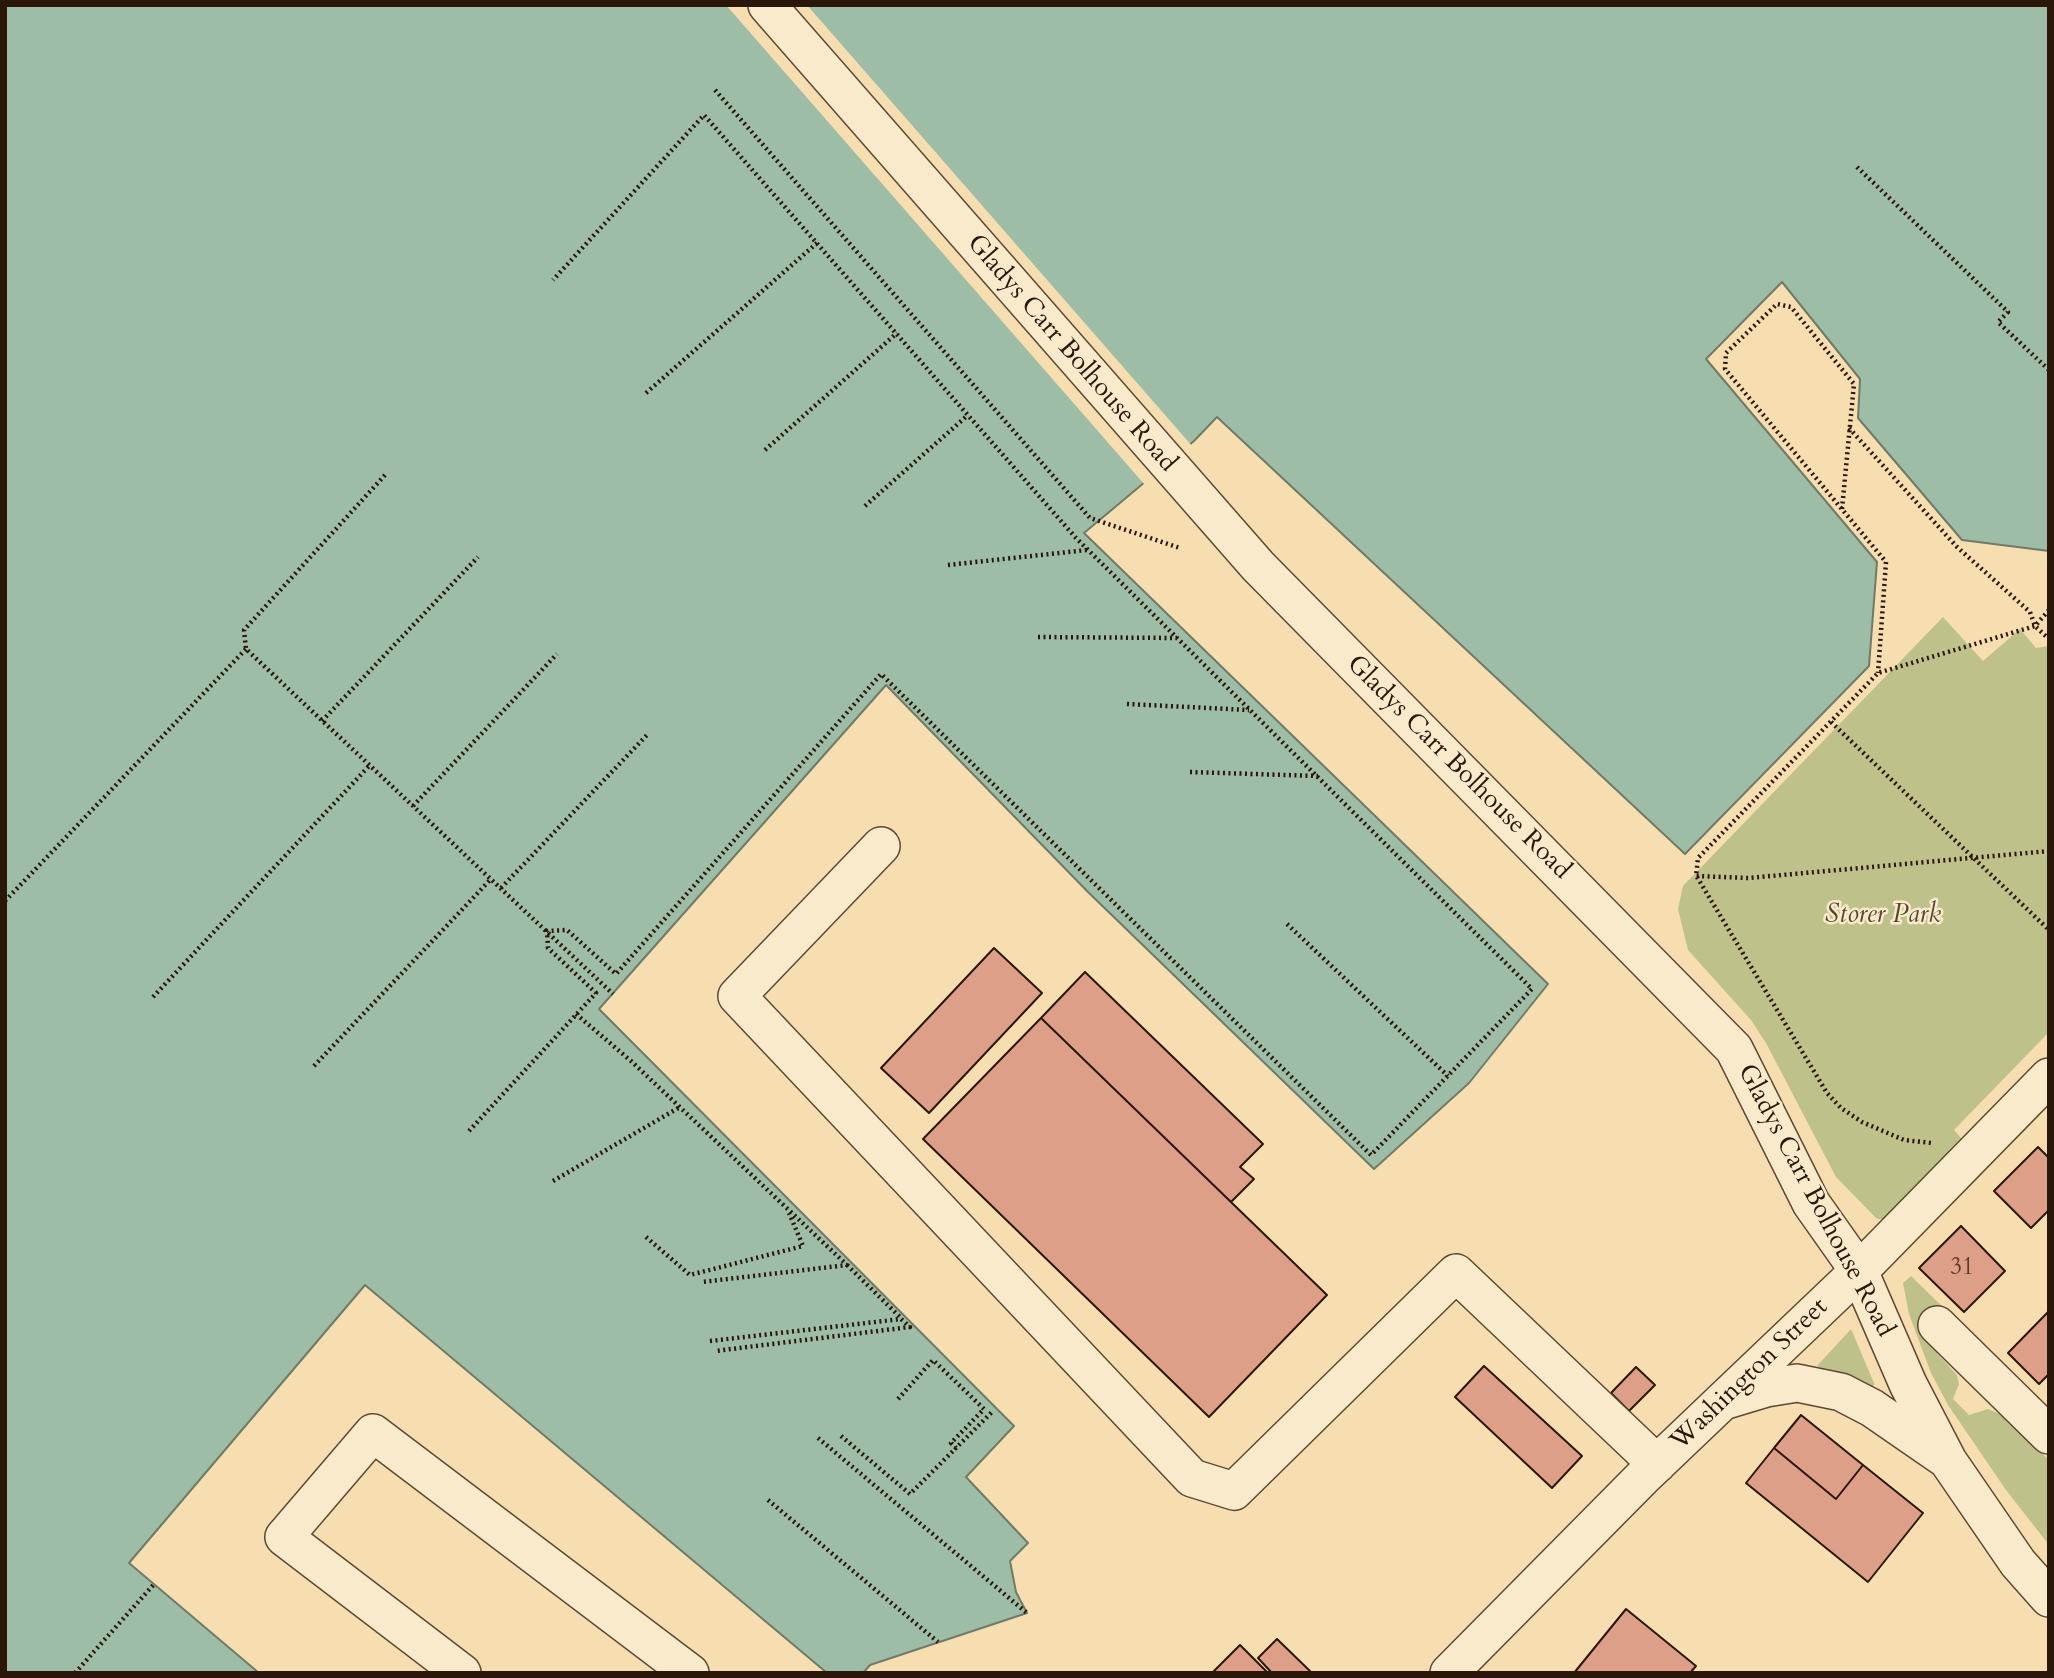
<!DOCTYPE html>
<html>
<head>
<meta charset="utf-8">
<style>
  body { margin:0 }
  #map { position:relative; width:2054px; height:1678px; overflow:hidden; background:#f6deb0; font-family:Cardo,serif }
  canvas { display:block }
  .frame { position:absolute; inset:0; border:7px solid #2b160a; pointer-events:none }
</style>
</head>
<body>
<div id="map">
<canvas width="2054" height="1678"></canvas>
<div class="frame"></div>
</div>
<script>
const context = document.querySelector('canvas').getContext('2d');
context.lineJoin = 'round';
function paint(path, color) { context.fillStyle = color; context.fill(path, 'evenodd'); }
const poly = rows => new Path2D(rows.map(r => 'M' + r).join(''));
function stroke(path, color, width, dash) { context.strokeStyle = color; context.lineWidth = width; context.lineCap = dash ? 'butt' : 'round'; context.setLineDash(dash || []); context.stroke(path); }
function label(font, color, halo, rows, align = 'center') {
  context.font = font + ' Cardo,serif'; context.lineWidth = 5; context.setLineDash([]); context.textBaseline = 'middle'; context.strokeStyle = halo; context.fillStyle = color; for (const [text, x, y, turn = 0] of rows) {
    context.save(); context.translate(x, y); context.rotate((+turn || 0) * Math.PI / 180); context.textAlign = isNaN(turn) ? turn : align; if (halo) context.strokeText(text, 0, 0); context.fillText(text, 0, 0); context.restore();
  }
}
const green = poly([
  [1943,617,1983,661,2020,629,2036,648,2049,646,2049,1032,1954,1130,1961,1138,1884,1219,1877,1219,1836,1177,1766,1043,1751,1020,1688,950,1678,909,1683,886],
  [1911,1276,1947,1311,1922,1337,1957,1375,1959,1384,1953,1399,1969,1415,1988,1409,2002,1415,2049,1460,2049,1545,2006,1490,1948,1405,1931,1373,1909,1314,1903,1283],
  [1851,1329,1874,1383,1873,1389,1817,1366]
]);
const water = poly([
  [5,5,2049,5,2049,551,1962,540,1858,418,1860,379,1782,282,1706,359,1877,562,1869,666,1685,854,1217,417,1194,441,1084,533,1548,984,1469,1083,1374,1169,1088,892,886,685,599,1009,1014,1426,966,1477,1028,1543,1010,1561,1016,1592,1027,1613,870,1665,863,1673,827,1673,365,1285,129,1563,259,1673,5,1673,5,5]
]);
const pier = poly([
  [726,5,807,5,1193,447,1145,485]
]);
const building = poly([
  [994,948,1042,993,929,1113,881,1068,994,948],
  [1085,972,1263,1144,1240,1167,1254,1179,1231,1202,1041,1018,1085,972],
  [1041,1018,1327,1295,1209,1417,923,1139,1041,1018],
  [2038,1147,2049,1158,2049,1210,2031,1228,1994,1191,2038,1147],
  [1961,1226,2005,1271,1964,1312,1919,1268,1961,1226],
  [2049,1311,2049,1374,2039,1384,2008,1353,2049,1311],
  [1484,1366,1582,1456,1552,1488,1455,1397,1484,1366],
  [1636,1367,1655,1385,1629,1411,1611,1393,1636,1367],
  [1801,1415,1863,1465,1836,1499,1774,1448,1801,1415],
  [1774,1448,1836,1499,1863,1465,1923,1513,1868,1582,1746,1483,1774,1448],
  [1626,1609,1696,1666,1690,1673,1574,1673,1626,1609],
  [1277,1639,1312,1673,1272,1673,1258,1658,1277,1639],
  [1240,1645,1268,1673,1212,1673,1240,1645]
]);
const path = poly([
  [715,90,1090,518,1180,548],
  [1857,167,2008,312,1998,322,2049,370],
  [646,393,817,243],
  [1849,428,1957,547,2030,612,2035,626,2049,639],
  [765,450,897,333],
  [385,475,244,630,246,649,613,994],
  [865,506,968,415],
  [1842,509,1854,384,1791,307,1777,304,1726,353,1725,369,1886,562,1878,673],
  [948,565,1087,550],
  [2049,610,2035,626,1878,673,1698,858,1696,876,1749,878,2049,851],
  [1038,637,1177,638],
  [1127,704,1249,710],
  [322,721,478,557],
  [1831,722,2049,930],
  [1190,772,1318,776],
  [413,806,557,654],
  [1697,877,1827,1093,1841,1108,1862,1122,1904,1140,1932,1143],
  [501,888,647,735],
  [5,901,246,649],
  [1287,924,1448,1076],
  [153,997,370,765],
  [576,1014,631,1061,847,1265,702,1282],
  [314,1066,491,879],
  [469,1131,596,993,548,948,547,931,567,930,616,974,881,674,1371,1155,1532,989,1076,538,704,115,553,280],
  [553,1181,680,1107],
  [646,1237,690,1275,803,1246,789,1213],
  [847,1265,901,1318],
  [710,1341,901,1319,910,1327,715,1351],
  [898,1399,933,1360,984,1409,951,1443,956,1448,993,1411],
  [841,1436,910,1494,956,1448],
  [818,1438,1027,1613],
  [768,1500,938,1642],
  [75,1673,155,1583]
]);
const minor = poly([
  [767,5,1258,566,1734,1049,1811,1203,1859,1271,1908,1384,1948,1461,2018,1563,2049,1598],
  [881,846,737,996,1192,1478,1234,1491,1456,1273,1657,1464],
  [1937,1325,2049,1435],
  [1726,1400,1766,1388,1797,1383,1841,1392,1872,1408,1943,1457],
  [462,1673,284,1537,373,1433,690,1673],
  [1449,1673,1645,1475,1859,1271,2049,1077]
]);
const numberNames = [
  ["31",1962,1269]
];
const streetNames = [
  ["Gladys Carr Bolhouse Road",1071,354,49],
  ["Gladys Carr Bolhouse Road",1458,768,45],
  ["Gladys Carr Bolhouse Road",1815,1201,62],
  ["Washington Street",1750,1375,-44]
];
const parkNames = [
  ["Storer Park",1883,916]
];
paint(green, '#bec18a');
paint(water, '#9ebda6');
stroke(water, '#707a68', 2);
paint(pier, '#f6deb0');
paint(building, '#dd9f87');
stroke(building, '#2b160a', 2);
stroke(minor, '#5e4834', 40);
stroke(path, '#2b160a', 4.5, [2, 3.5]);
stroke(minor, '#f9eacc', 37);
label('23px', '#583829', null, numberNames);
label('26px', '#2b160a', '#f9eacc', streetNames);
label('italic 26px', '#574930', '#f9eacc', parkNames);
</script>
</body>
</html>
